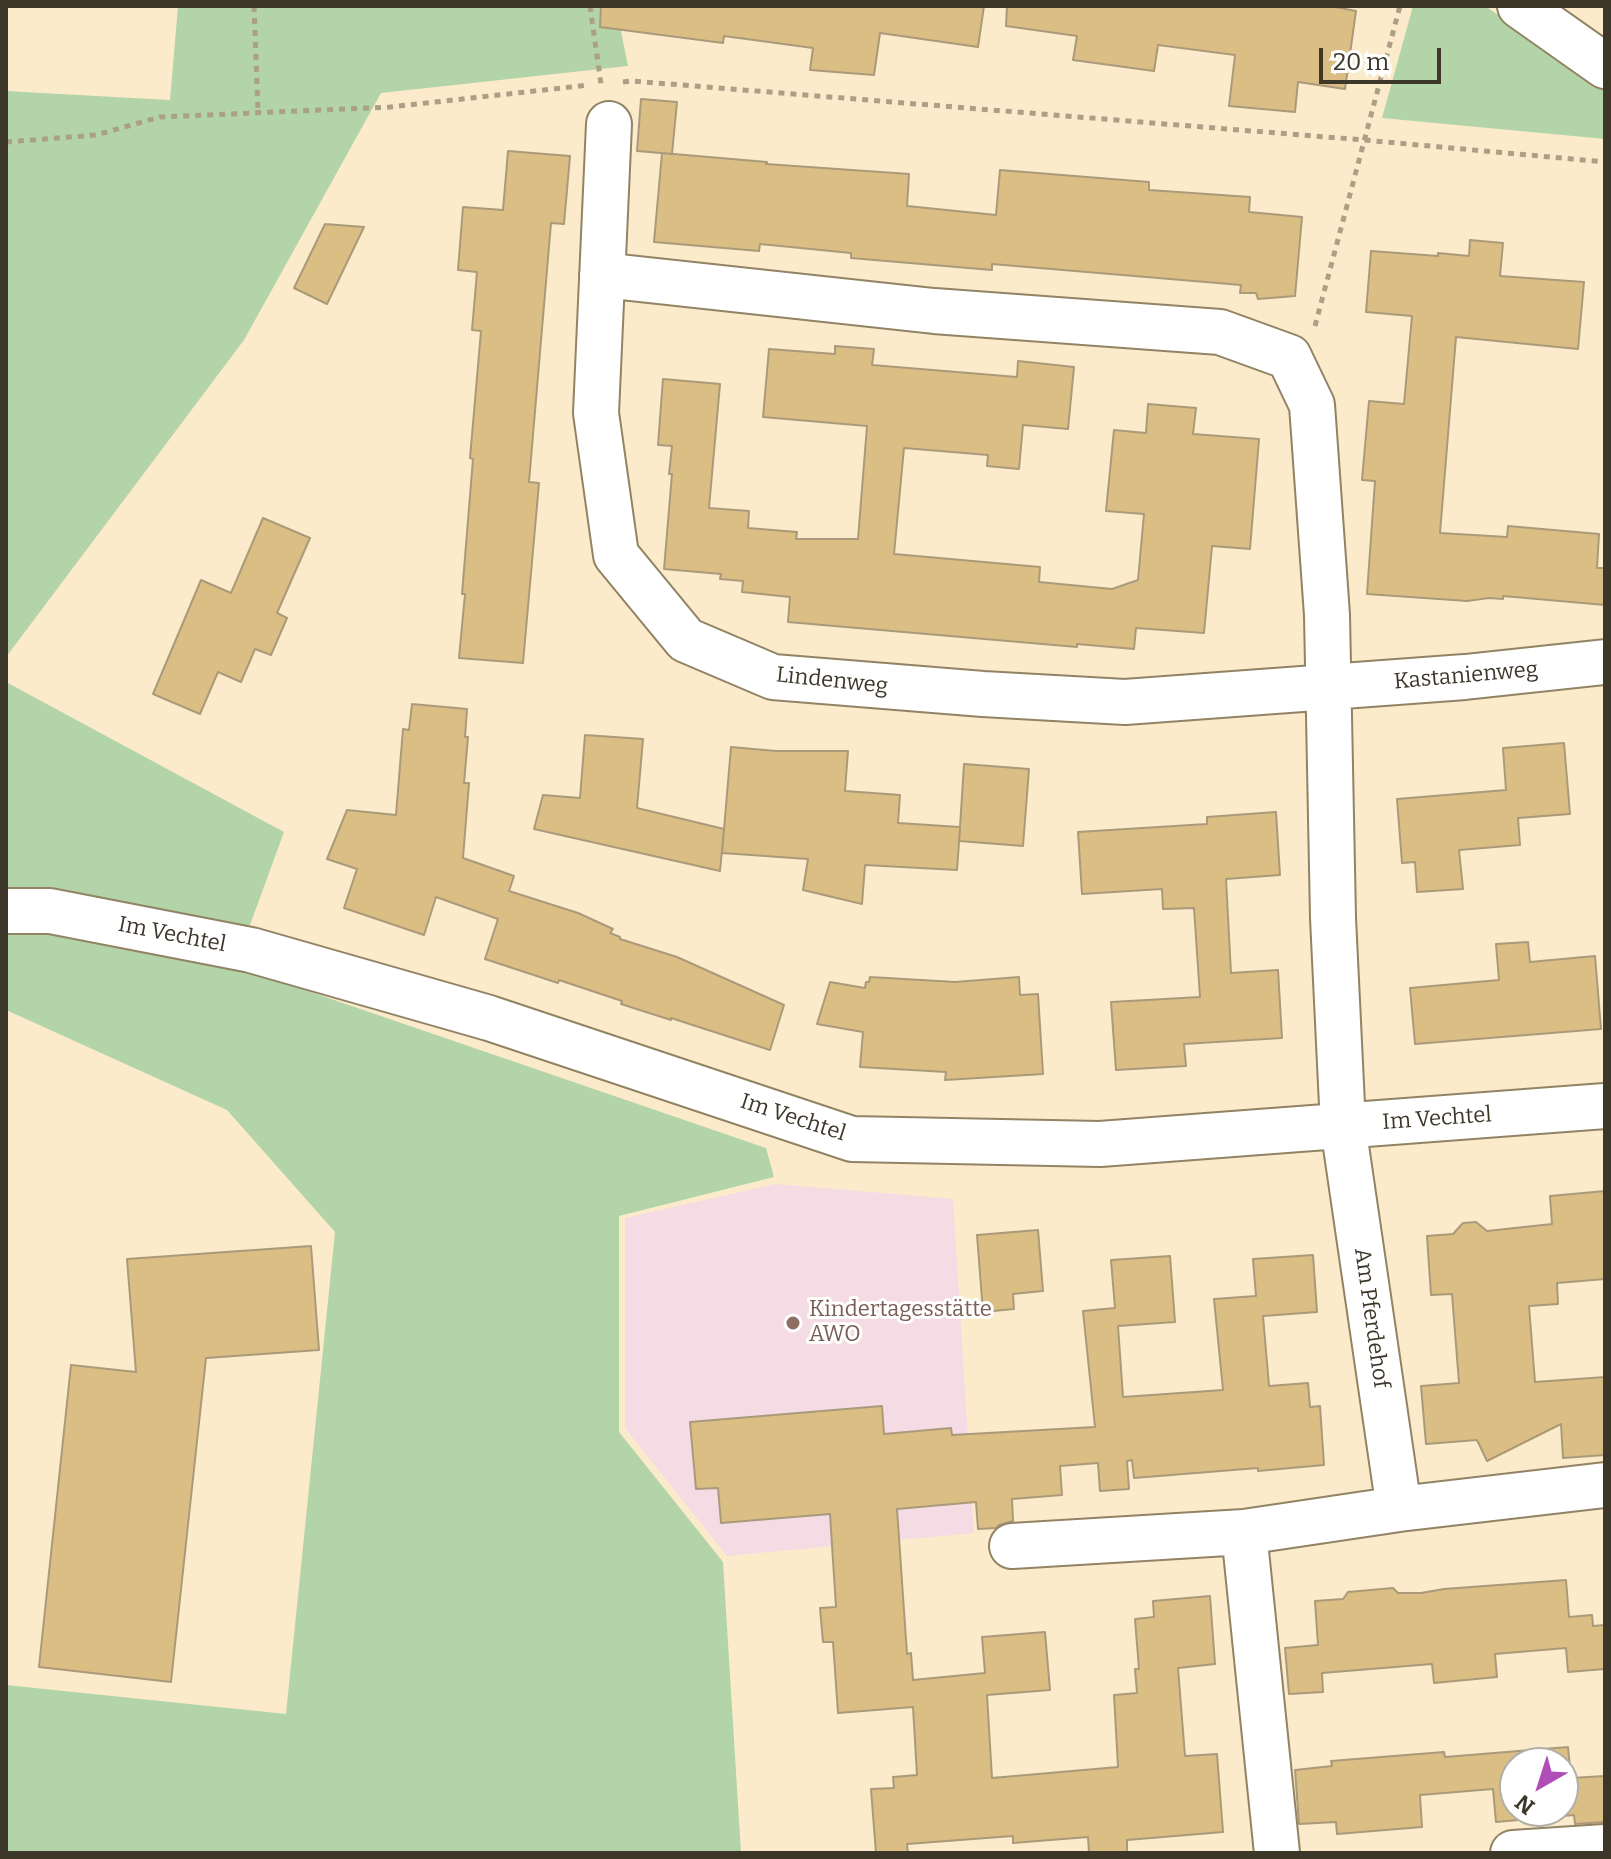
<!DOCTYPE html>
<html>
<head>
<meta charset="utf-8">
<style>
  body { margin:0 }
  #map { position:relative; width:1611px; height:1859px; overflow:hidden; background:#fcebca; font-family:Bitter,serif }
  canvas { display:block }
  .frame { position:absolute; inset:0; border:8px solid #3d372a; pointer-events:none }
  .north { position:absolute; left:1499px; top:1747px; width:80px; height:80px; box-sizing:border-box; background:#fff; border:2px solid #b1afaa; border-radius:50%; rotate:219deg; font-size:22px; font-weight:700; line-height:32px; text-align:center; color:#3d372a }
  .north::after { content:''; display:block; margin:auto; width:28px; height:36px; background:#af4eb6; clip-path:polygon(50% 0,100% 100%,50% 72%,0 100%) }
  .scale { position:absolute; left:1319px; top:48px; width:122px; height:36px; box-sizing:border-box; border:4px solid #3d372a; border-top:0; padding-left:10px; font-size:24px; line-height:28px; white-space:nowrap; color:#3d372a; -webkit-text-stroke:6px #fff; paint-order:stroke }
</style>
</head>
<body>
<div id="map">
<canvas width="1611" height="1859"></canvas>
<div class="frame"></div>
<div class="north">N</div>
<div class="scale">20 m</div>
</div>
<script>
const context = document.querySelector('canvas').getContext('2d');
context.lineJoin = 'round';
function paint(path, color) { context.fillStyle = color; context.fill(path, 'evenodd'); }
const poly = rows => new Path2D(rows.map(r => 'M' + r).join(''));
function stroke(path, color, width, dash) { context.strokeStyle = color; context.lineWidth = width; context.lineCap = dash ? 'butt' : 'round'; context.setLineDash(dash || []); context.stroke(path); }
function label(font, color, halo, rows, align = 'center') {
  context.font = font + ' Bitter,serif'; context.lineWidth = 6; context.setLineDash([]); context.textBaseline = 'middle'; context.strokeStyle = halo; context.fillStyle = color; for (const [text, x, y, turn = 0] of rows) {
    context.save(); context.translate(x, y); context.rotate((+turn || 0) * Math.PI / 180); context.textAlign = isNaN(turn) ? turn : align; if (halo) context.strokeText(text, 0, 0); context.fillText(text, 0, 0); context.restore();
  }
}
const education = poly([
  [775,1184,953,1199,974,1533,727,1556,625,1428,625,1218]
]);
const green = poly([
  [178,6,616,6,628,66,381,93,244,340,6,657,6,91,170,100],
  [1413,6,1485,6,1605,88,1605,139,1382,118],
  [6,682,284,832,235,966,766,1148,774,1177,619,1216,619,1432,723,1562,741,1853,6,1853,6,1685,286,1714,335,1232,227,1110,6,1010]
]);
const building = poly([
  [601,6,984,6,978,47,880,33,874,75,810,70,813,48,724,36,723,43,600,27,601,6],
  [1007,6,1330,6,1356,11,1345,89,1298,82,1295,112,1229,106,1235,55,1158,45,1154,71,1073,60,1077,36,1006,26,1007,6],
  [641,99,677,102,672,154,637,151,641,99],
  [508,151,570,156,564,224,551,223,529,482,539,483,523,663,459,658,465,594,462,594,473,459,470,458,481,331,472,330,477,272,458,270,463,207,503,210,508,151],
  [662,153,767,162,766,164,909,174,907,206,996,215,1000,170,1149,182,1149,190,1250,197,1249,212,1302,217,1295,296,1258,299,1256,293,1240,293,1241,285,992,264,992,270,851,258,851,253,760,244,759,251,654,242,662,153],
  [325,224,364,227,327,304,294,288,325,224],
  [1470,240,1503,243,1500,276,1584,282,1578,349,1456,337,1440,533,1507,537,1508,526,1599,534,1597,568,1605,568,1605,605,1503,596,1503,599,1489,598,1467,601,1367,594,1375,481,1362,480,1369,401,1404,404,1412,316,1366,312,1371,251,1438,256,1438,253,1469,256,1470,240],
  [835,346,874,349,872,365,1017,377,1018,361,1074,367,1068,429,1023,425,1019,469,987,466,988,455,904,448,894,554,1040,567,1039,582,1112,589,1138,580,1144,514,1106,511,1114,430,1146,433,1148,404,1196,408,1193,434,1259,439,1250,549,1212,546,1204,633,1136,628,1134,649,1077,644,1077,647,788,622,790,597,742,592,743,581,720,579,721,574,664,569,672,474,669,474,672,446,658,445,663,379,720,384,709,508,749,511,748,528,797,532,796,539,858,539,867,426,763,417,769,349,835,354,835,346],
  [263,518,310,538,277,613,287,618,271,655,255,649,241,682,218,672,200,714,153,694,201,580,231,593,263,518],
  [412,704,467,709,465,737,468,737,464,783,469,783,463,858,514,876,509,891,578,913,613,929,610,933,620,937,620,939,677,957,784,1005,770,1050,671,1018,671,1020,621,1004,622,1001,559,980,558,983,485,959,498,919,436,897,424,935,344,908,357,869,327,859,347,810,396,815,403,729,409,730,412,704],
  [585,735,643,739,637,808,724,829,720,871,534,829,543,795,580,798,585,735],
  [1564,743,1570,814,1518,818,1520,845,1459,850,1463,889,1417,892,1415,862,1402,863,1397,799,1506,790,1503,748,1564,743],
  [731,747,776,751,848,751,845,791,900,795,898,823,960,827,964,764,1029,769,1023,846,959,841,960,829,957,870,865,865,862,904,803,890,808,859,722,853,731,747],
  [1276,812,1280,875,1226,879,1231,973,1278,970,1282,1038,1184,1044,1186,1066,1116,1070,1111,1002,1200,997,1194,908,1163,909,1162,889,1082,894,1078,832,1207,824,1207,817,1276,812],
  [1528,942,1530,962,1595,956,1601,1029,1415,1044,1410,988,1499,980,1496,944,1528,942],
  [870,977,955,982,1019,977,1020,995,1038,994,1043,1074,945,1080,946,1072,860,1067,863,1032,817,1024,830,982,865,988,866,982,869,982,870,977],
  [1605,1191,1605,1279,1557,1283,1558,1304,1529,1306,1535,1382,1605,1377,1605,1455,1563,1458,1561,1424,1487,1461,1477,1440,1426,1444,1421,1386,1459,1383,1452,1294,1431,1295,1427,1236,1453,1234,1463,1223,1476,1222,1487,1231,1552,1224,1550,1196,1605,1191],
  [1038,1230,1043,1291,1013,1294,1014,1309,983,1312,977,1235,1038,1230],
  [311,1246,319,1350,206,1358,171,1682,39,1667,71,1365,136,1372,127,1259,311,1246],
  [1313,1255,1317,1312,1263,1316,1269,1386,1308,1383,1310,1407,1320,1406,1324,1465,1258,1471,1258,1468,1134,1478,1132,1460,1127,1461,1129,1489,1100,1491,1098,1463,1060,1466,1062,1495,1012,1499,1013,1521,999,1525,996,1528,978,1529,976,1502,897,1509,907,1654,911,1653,913,1680,985,1673,982,1637,1045,1632,1050,1690,987,1695,992,1778,1118,1767,1114,1695,1137,1693,1135,1669,1139,1669,1135,1619,1154,1617,1153,1601,1210,1596,1215,1664,1178,1668,1185,1756,1217,1754,1223,1832,1127,1840,1127,1853,1089,1853,1088,1837,1013,1843,1013,1836,907,1844,908,1853,876,1853,871,1789,894,1788,893,1777,917,1775,913,1707,838,1713,833,1642,823,1642,820,1608,836,1607,830,1514,721,1523,718,1488,696,1489,690,1422,882,1406,884,1434,951,1428,952,1435,1095,1427,1083,1311,1115,1308,1111,1260,1170,1256,1175,1322,1118,1326,1123,1397,1223,1390,1214,1299,1256,1296,1253,1259,1313,1255],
  [1566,1580,1569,1617,1592,1615,1593,1626,1605,1625,1605,1669,1568,1672,1566,1648,1495,1654,1497,1677,1434,1683,1432,1664,1322,1673,1323,1692,1289,1694,1285,1648,1318,1645,1315,1601,1343,1599,1348,1592,1393,1588,1398,1593,1421,1593,1444,1589,1566,1580],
  [1568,1747,1571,1778,1605,1776,1605,1822,1575,1824,1574,1815,1496,1822,1493,1789,1420,1795,1422,1827,1337,1834,1336,1822,1299,1824,1295,1770,1332,1766,1331,1761,1444,1752,1445,1757,1568,1747],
  [1515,1763,1563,1763,1563,1811,1515,1811,1515,1763]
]);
const path = poly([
  [254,6,258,112],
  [590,6,601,84],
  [623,82,632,81,1364,140,1605,162],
  [6,142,96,135,160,117,390,107,589,85],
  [1315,326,1400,6]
]);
const minor = poly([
  [1520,6,1605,66],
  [609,124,596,413,616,555,686,640,773,677,983,694,1125,702,1465,677,1605,662],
  [602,275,934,311,1220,332,1289,357,1312,405,1327,615,1333,918,1343,1126,1399,1509],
  [6,911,50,911,251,950,489,1018,852,1139,1100,1144,1605,1106],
  [1244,1532,1277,1853],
  [1012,1546,1244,1532,1399,1509,1605,1485],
  [1513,1853,1605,1847]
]);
const markers = [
  [793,1323,8,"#8d6e63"]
];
const streetNames = [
  ["Kastanienweg",1466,676,-5],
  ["Lindenweg",832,681,6],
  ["Im Vechtel",172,935,11],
  ["Im Vechtel",793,1118,18],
  ["Im Vechtel",1437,1119,-4],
  ["Am Pferdehof",1371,1318,82]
];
const educationNames = [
  ["Kindertagesstätte",809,1310],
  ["AWO",809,1335]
];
paint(education, '#f4dbe4');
paint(green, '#b2d4a8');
paint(building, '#dbbe83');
stroke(building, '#aa9a7b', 2);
stroke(minor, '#918364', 48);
stroke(path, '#ab9f86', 5, [6, 6]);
stroke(minor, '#fff', 44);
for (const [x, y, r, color] of markers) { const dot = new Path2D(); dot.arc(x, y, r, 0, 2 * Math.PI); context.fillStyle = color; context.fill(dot); stroke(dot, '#fff', 3); }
label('22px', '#3d372a', '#fff', streetNames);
label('22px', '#785e54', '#fff', educationNames, 'left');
</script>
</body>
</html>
